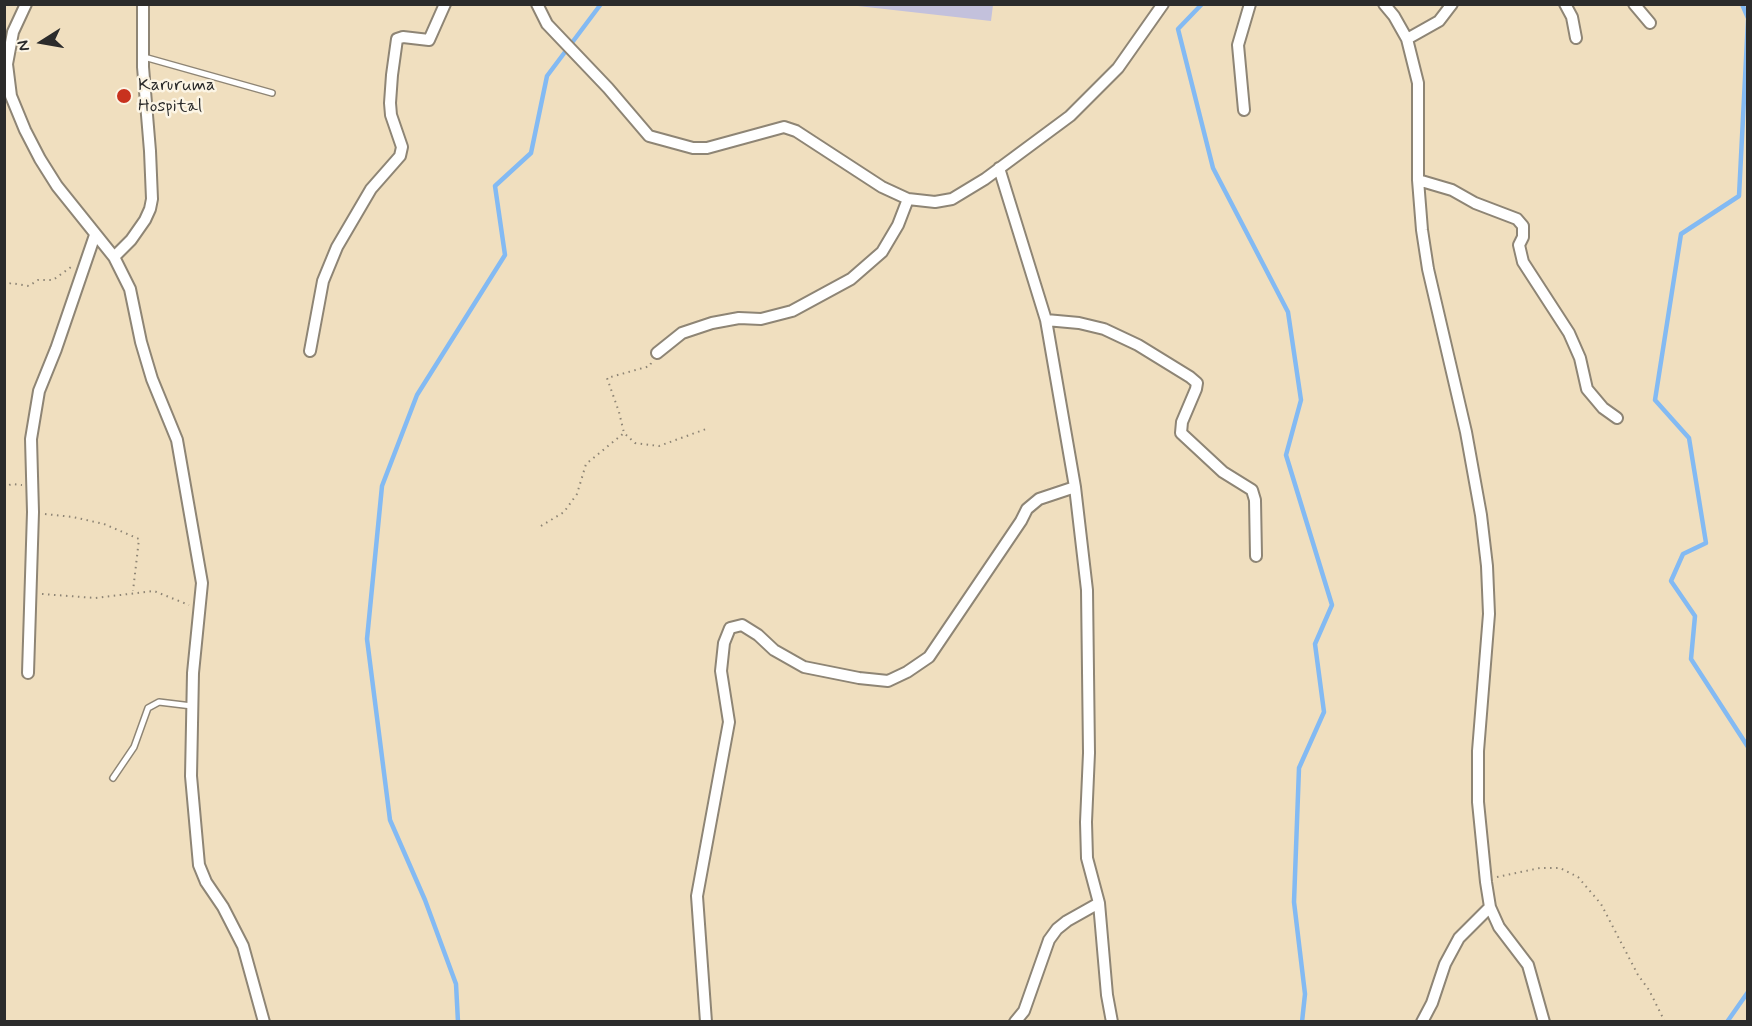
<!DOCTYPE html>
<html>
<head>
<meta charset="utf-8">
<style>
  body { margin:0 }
  #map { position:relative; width:1752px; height:1026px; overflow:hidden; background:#f0dfbf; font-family:Mynerve,sans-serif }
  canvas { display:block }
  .frame { position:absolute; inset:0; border:6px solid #2b2b2b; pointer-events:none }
  .north { position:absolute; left:12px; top:12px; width:60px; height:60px; -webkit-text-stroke:4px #fcf5e5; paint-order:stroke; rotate:259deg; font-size:16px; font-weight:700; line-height:24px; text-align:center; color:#2b2b2b }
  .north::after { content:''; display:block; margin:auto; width:21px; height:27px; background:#2b2b2b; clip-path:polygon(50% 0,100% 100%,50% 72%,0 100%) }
</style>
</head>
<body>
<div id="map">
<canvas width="1752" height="1026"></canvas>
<div class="frame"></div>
<div class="north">N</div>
</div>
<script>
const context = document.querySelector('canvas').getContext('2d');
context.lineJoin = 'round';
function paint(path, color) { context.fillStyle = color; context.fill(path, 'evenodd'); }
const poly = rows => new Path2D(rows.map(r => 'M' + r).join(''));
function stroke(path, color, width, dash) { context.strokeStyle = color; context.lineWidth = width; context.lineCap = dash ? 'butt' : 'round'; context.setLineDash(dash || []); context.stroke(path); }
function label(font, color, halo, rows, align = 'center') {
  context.font = font + ' Mynerve,sans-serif'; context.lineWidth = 5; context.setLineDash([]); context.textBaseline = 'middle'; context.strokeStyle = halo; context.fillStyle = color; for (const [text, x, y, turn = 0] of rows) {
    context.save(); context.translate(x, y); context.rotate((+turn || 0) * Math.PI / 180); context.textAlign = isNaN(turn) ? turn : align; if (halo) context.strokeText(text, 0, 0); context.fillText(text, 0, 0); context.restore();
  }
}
const industrial = poly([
  [849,5,993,4,993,5,991,21]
]);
const stream = poly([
  [1202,4,1178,29,1213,168,1288,312,1301,400,1286,455,1332,605,1315,644,1324,712,1299,768,1294,902,1305,994,1302,1022],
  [1742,4,1748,18],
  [1748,20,1739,196,1681,234,1655,400,1689,438,1706,543,1683,554,1671,581,1695,616,1691,659,1748,747],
  [458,1022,456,984,425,900,390,820,367,639,382,486,417,395,505,255,495,186,531,153,547,76,601,4],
  [1727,1022,1748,992]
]);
const path = poly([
  [4,286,11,283,29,286,38,280,53,280,71,267],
  [651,363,650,366,607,378,619,412,624,433,635,443,659,446,706,429],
  [4,488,11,484,22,485],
  [45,514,73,517,104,524,139,539,133,591],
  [541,526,564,512,577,494,586,464,624,433],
  [42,594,95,598,154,591,189,605],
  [1497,877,1540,868,1560,868,1578,877,1601,904,1638,975,1649,990,1665,1022]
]);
const lane = poly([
  [144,57,272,93],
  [113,778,134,747,148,708,159,702,192,706]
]);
const street = poly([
  [26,4,13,32,7,64,11,96,25,130,40,159,57,186,114,257,130,289,141,342,152,379,177,440,202,583,193,673,191,776,199,865,206,882,223,907,243,946,264,1022],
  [537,4,547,24,608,88,649,136,693,148,707,148,784,127,796,131,882,187,908,199,935,202,952,199,985,179,1070,116,1118,68,1163,4],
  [1384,4,1394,16,1407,39,1418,83,1418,180,1422,230,1428,269,1466,432,1481,515,1487,566,1489,614,1478,751,1478,802,1486,882,1490,907,1459,938,1445,964,1432,1003,1422,1022],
  [1565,4,1572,17,1576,38],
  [1634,4,1650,23],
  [1407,39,1439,21,1452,4],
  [1244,110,1238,45,1250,4],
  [999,168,1046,320,1075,487,1087,590,1089,753,1086,822,1087,858,1099,903,1107,995,1112,1022],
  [1418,180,1452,190,1475,203,1517,219,1523,226,1523,237,1519,245,1523,262,1569,333,1580,358,1587,389,1603,408,1617,418],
  [114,257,131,240,145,220,150,209,152,199,150,151,143,67,143,4],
  [1046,320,1079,323,1104,329,1138,345,1190,377,1197,383,1196,389,1182,422,1181,433,1223,472,1252,490,1255,500,1256,556],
  [310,351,323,281,337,247,371,189,400,156,402,147,391,115,390,103,392,75,397,39,403,37,429,40,445,4],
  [657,353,682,333,712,323,739,318,761,319,792,311,851,279,882,252,898,225,908,199],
  [28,673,33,512,31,439,39,391,56,349,95,235],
  [1490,907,1499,927,1528,965,1544,1022],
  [706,1022,697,896,729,722,721,671,724,643,730,628,742,625,758,635,774,650,804,667,859,678,888,681,907,672,929,657,1021,521,1027,509,1039,499,1075,487],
  [1015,1022,1024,1011,1049,940,1057,929,1067,921,1099,903]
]);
const markers = [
  [124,96,8,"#c8321e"]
];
const poiNames = [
  ["Karuruma",138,86],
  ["Hospital",138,107]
];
paint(industrial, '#c3c1dc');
stroke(stream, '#83baf3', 4.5);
stroke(lane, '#8e8575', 8);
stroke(street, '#8e8575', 14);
stroke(path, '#8e8575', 2, [1.5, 4.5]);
stroke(lane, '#fff', 5);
stroke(street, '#fff', 10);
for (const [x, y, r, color] of markers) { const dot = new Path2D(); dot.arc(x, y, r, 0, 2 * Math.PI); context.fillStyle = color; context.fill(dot); stroke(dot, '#fcf5e5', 2); }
label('18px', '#2b2b2b', '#fcf5e5', poiNames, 'left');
</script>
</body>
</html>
